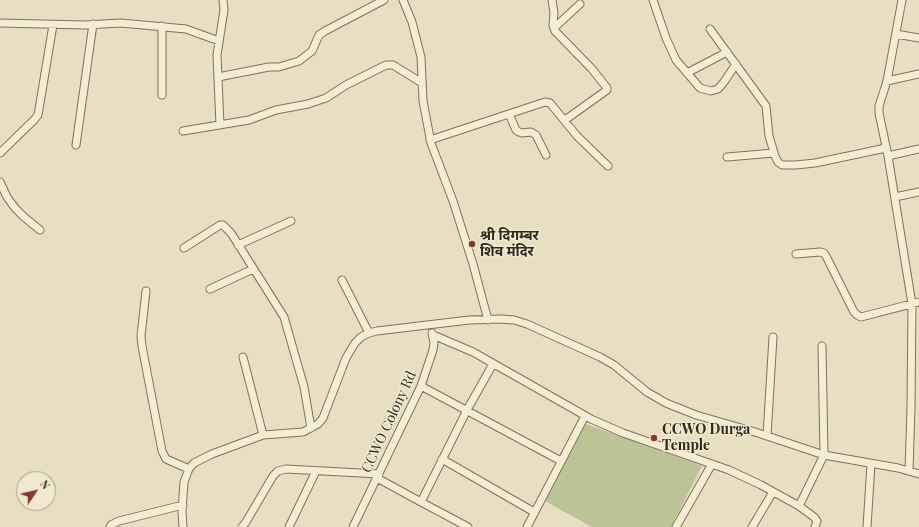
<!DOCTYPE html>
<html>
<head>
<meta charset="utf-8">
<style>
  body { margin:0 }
  #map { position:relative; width:919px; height:527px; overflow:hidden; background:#e8dfc2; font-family:"Playfair Display",serif }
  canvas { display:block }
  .north { position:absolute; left:16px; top:471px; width:40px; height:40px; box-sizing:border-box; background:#f0e9d0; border:1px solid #a49c89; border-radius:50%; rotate:55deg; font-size:11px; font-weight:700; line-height:16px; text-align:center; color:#31281e }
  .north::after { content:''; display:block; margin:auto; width:14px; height:18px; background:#873732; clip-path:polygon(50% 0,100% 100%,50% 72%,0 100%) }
</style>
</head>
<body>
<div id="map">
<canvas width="919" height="527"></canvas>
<div class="north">N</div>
</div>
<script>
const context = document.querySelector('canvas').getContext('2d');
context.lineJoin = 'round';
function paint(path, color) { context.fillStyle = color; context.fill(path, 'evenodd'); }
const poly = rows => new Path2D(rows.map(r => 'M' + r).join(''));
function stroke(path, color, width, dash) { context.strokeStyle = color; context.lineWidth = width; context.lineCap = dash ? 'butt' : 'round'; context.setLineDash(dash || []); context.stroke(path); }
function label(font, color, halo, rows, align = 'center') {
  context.font = font + ' "Playfair Display","Noto Sans Devanagari",serif'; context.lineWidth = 3; context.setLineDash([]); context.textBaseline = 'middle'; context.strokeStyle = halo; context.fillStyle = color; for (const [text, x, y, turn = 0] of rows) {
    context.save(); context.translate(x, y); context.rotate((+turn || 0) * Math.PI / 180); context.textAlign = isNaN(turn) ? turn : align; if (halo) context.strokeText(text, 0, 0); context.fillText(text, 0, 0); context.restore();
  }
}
const green = poly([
  [586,424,702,466,671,527,592,527,545,501]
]);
const street = poly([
  [403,0,412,22,421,57,423,101,431,143,453,201,473,264,488,320],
  [552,0,554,13,553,25,555,31,592,69,607,88,607,90,565,120],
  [653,0,666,38,676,60,700,88,711,91,718,89,724,82,736,64],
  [902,0,887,81,879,106,879,113,888,156,912,304,911,409,909,471],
  [0,23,85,25,121,23,186,29,219,41],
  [162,26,162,95],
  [554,28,580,4],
  [710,29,766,106,769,136,775,156,778,162,782,165,796,165,815,163,886,148],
  [896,34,919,38],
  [687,73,727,52],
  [218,77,269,67,279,67,299,61,312,51,319,35,325,31,384,0],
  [887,81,919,74],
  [509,114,516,130,519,132,522,133,531,132,536,135,546,155],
  [220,125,217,55,224,10,223,0],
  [183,131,249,120,276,110,308,104,326,98,346,85,386,65,393,65,422,83],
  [430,140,545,102,550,103,577,136,608,166],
  [76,145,93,24],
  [0,153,34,120,38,115,53,25],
  [888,156,919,149],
  [727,157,774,153],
  [0,182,7,197,15,208,24,217,40,230],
  [895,197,919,192],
  [238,245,291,221],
  [184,248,220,225,223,225,231,233,284,317,304,387,311,428],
  [796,254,820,252,824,253,827,258,854,312,857,315,861,317,919,302],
  [342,280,369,333],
  [210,289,253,269],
  [146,291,141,336,142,346,162,451,166,459,189,469],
  [433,335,473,352,591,419,623,433,729,470,761,485,799,506,814,517,817,521,815,527],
  [243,357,263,435],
  [421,386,561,461],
  [767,436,773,337],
  [442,459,534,512],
  [377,478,421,502],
  [799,506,824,455,822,346],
  [110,527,111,525,119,521,183,505],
  [183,527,182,511,184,482,189,469,194,463,212,454,263,435,303,432,318,424,323,418,346,358,355,343,361,337,369,333,377,331,469,320,501,319,514,320,527,324,600,357,614,365,647,392,666,403,696,415,755,432,824,455,898,468,919,474],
  [242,527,246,522,273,476,278,471,286,469,379,474],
  [289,527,316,471],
  [353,527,421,386,433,350,434,343,432,333],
  [468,527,421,502,467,410,493,364],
  [527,527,585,416],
  [676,527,712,464],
  [752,527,773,492],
  [867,527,871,464]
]);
const markers = [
  [472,244,4,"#873732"],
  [654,438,4,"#873732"]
];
const poiNames = [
  ["श्री दिगम्बर",480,236],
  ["शिव मंदिर",480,252],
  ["CCWO Durga",662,430],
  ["Temple",662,446]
];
const streetNames = [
  ["CCWO Colony Rd",389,422,-65]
];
paint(green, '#bcc497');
stroke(street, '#7f715b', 9);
stroke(street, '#f4ecd4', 7);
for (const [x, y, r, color] of markers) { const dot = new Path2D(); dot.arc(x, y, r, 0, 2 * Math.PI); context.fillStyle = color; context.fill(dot); stroke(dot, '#f0e9d0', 1.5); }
label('bold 14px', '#31281e', '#f0e9d0', poiNames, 'left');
label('14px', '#31281e', '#f0e9d0', streetNames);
</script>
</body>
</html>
